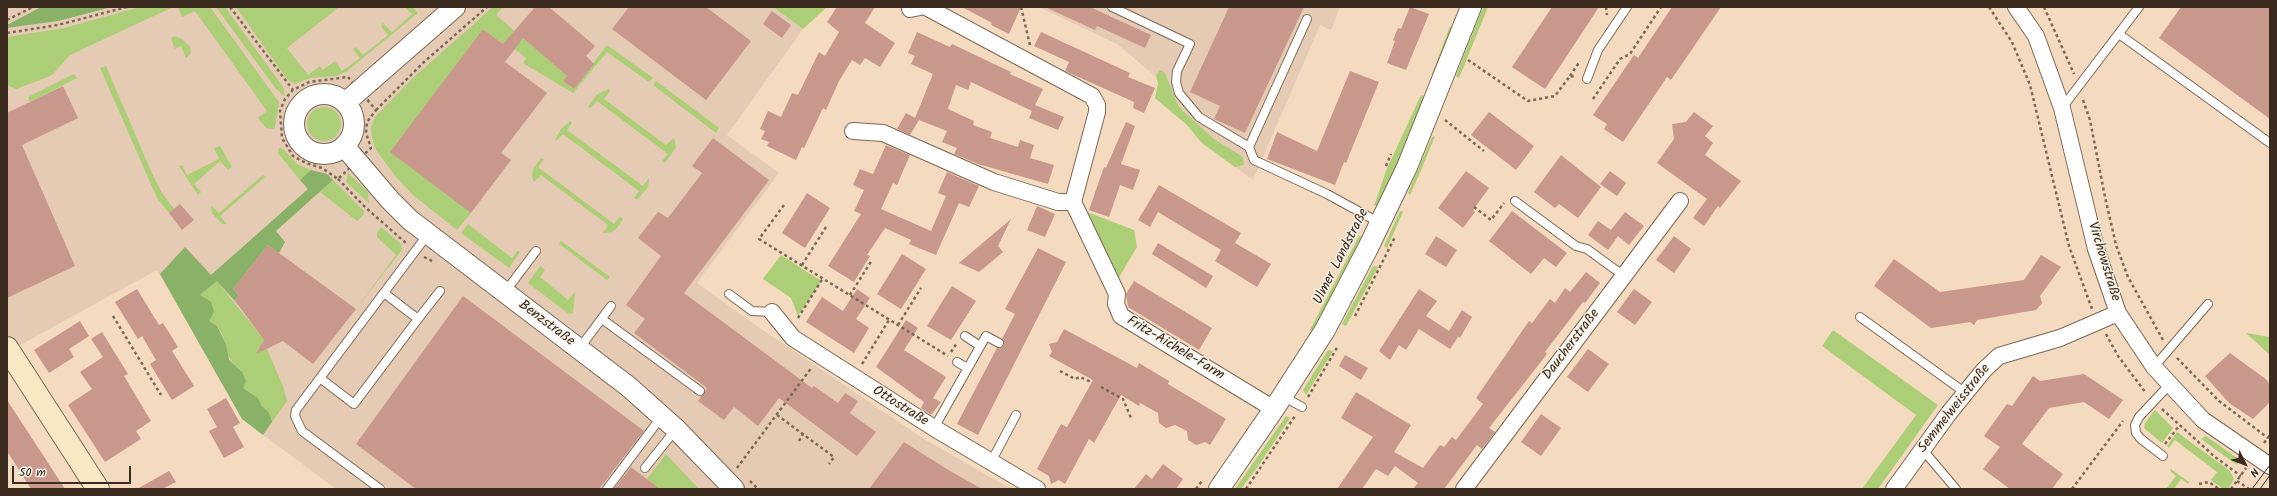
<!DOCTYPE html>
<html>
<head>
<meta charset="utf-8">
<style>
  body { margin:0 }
  #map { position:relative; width:2277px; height:496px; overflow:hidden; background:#f4dabe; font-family:Kalam,sans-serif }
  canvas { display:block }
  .frame { position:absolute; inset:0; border:8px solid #3b2a1e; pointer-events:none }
  .north { position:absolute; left:2225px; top:444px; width:40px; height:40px; -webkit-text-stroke:3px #f7f3e8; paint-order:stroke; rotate:132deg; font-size:11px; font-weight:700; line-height:16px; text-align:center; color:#3b2a1e }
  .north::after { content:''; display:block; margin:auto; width:14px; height:18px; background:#3b2a1e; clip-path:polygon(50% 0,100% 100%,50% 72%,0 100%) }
  .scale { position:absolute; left:12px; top:466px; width:119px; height:18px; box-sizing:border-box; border:2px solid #3b2a1e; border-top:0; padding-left:5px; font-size:12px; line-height:14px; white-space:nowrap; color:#3b2a1e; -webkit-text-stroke:3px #f7f3e8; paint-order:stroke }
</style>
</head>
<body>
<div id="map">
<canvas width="2277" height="496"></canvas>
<div class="frame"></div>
<div class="north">N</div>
<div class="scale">50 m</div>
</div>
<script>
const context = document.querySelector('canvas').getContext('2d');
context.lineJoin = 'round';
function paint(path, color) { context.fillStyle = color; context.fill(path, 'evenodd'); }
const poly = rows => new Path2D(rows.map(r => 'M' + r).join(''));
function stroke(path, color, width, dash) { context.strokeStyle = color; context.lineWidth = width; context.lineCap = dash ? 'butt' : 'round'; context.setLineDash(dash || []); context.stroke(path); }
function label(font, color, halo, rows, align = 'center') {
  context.font = font + ' Kalam,sans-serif'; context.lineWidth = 3; context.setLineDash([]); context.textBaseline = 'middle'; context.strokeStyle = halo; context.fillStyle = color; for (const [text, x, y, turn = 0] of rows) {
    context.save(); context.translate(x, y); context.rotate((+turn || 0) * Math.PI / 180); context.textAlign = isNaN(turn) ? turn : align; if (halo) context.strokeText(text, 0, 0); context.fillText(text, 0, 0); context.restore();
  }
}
const built = poly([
  [7,7,773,7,803,29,727,135,779,173,697,283,751,322,924,439,1011,489,336,489,242,419,157,270,9,351,7,348],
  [1039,7,1340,7,1331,30,1320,25,1253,180,1202,143,1186,124,1155,98,1161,81,1117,44]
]);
const green = poly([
  [140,7,173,7,70,55,53,74,48,77,16,89,7,85,7,37,64,28],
  [178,7,210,7,279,102,275,127,273,129,266,128,258,118,267,111,195,11,182,17],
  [216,7,225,7,283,87,285,96,276,89],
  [236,7,339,7,287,48,308,75,320,66,323,70,335,61,342,71,360,58,353,49,356,47,363,55,388,35,381,26,383,23,392,32,412,14,405,7,412,7,418,13,346,72,336,76,310,78,295,84,287,79],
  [493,7,503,7,496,15,567,76,563,81,574,89,607,45,653,78,649,82,607,52,573,93,523,63,526,58,515,49,513,51,483,29,390,152,471,213,457,230,413,195,396,177,376,150,372,138,371,127,375,117,414,77],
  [773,7,827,7,803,29],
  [1483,7,1488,7,1459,78,1456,76],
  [1450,26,1453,31,1436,76,1432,74],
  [175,36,182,39,190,47,191,53,186,58,181,46,175,49,171,38],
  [106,66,150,169,162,193,174,209,169,213,157,198,100,68],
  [1160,70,1165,73,1178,105,1184,112,1214,139,1243,157,1244,165,1235,167,1202,143,1186,124,1155,98,1158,84,1156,76],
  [74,74,77,78,30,102,28,97],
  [656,81,719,128,716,133,653,85],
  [609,89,610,91,604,99,666,145,674,138,676,147,665,163,662,161,668,154,597,101,591,108,588,107,596,95],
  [1421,95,1426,97,1382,201,1379,205,1374,206,1386,171],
  '307 124a17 17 0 1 1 34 0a17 17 0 1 1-34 0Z',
  [570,121,572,123,567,130,643,186,649,178,648,187,637,200,634,198,639,191,563,134,556,141,555,140,561,129],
  [1435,136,1422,168,1410,195,1408,193,1432,137],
  [220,146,232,167,228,170,220,161,194,184,201,192,198,195,179,166,182,165,187,175,219,159,214,148],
  [279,148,282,148,297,164,311,170,300,180,278,153],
  [541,158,544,159,538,167,614,224,620,217,623,219,617,228,612,232,603,233,608,225,541,175,534,182,532,177,533,169],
  [348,173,368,192,369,203,346,182],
  [263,175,265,177,220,216,227,224,222,224,212,213,211,205,219,213],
  [333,180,364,211,364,214,357,221,320,192],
  [1400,211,1403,212,1387,248,1384,246],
  [1087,212,1134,230,1137,247,1118,279],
  [468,224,512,258,518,250,520,252,509,268,461,233],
  [381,227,401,244,402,250,356,309,396,255,377,237,377,233],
  [1359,236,1364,237,1314,333,1310,330],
  [561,241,610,277,607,280,559,244],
  [781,255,821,281,798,316,791,298,763,279],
  [540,266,545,270,540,277,568,300,575,292,573,313,569,314,528,283],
  [1373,266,1378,267,1346,326,1342,324],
  [217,281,264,340,261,345,264,350,267,349,283,386,287,401,272,422,258,398,243,388,235,366,227,354,226,344,222,334,217,326,208,321,200,295],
  [1833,330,1938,405,1878,489,1862,489,1916,415,1822,346],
  [2246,333,2270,337,2270,355],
  [1328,350,1333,351,1306,395,1303,390],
  [2155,410,2173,428,2162,443,2144,428,2145,423],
  [1286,416,1290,418,1259,465,1241,489,1235,489],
  [2177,432,2230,471,2234,479,2228,489,2223,489,2211,480,2217,472,2175,440,2169,448,2167,446],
  [2206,436,2240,460,2237,465,2201,439],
  [666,454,699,489,660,489,647,479],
  [2171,469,2189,482,2188,484,2181,479,2174,489,2166,489,2176,476,2170,471]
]);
const forest = poly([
  [41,7,112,7,58,21,7,28,7,25],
  [311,170,327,174,333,180,276,231,285,242,279,253,268,245,233,289,239,295,235,301,217,281,200,295,211,302,214,312,209,321,217,326,226,344,229,360,242,372,246,381,243,388,258,398,262,406,269,413,272,422,263,435,242,419,160,274,185,247,211,275,308,189,300,180]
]);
const building = poly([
  [535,7,549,7,595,46,586,56,594,64,574,89,563,81,567,76,523,38,505,62,547,93,501,153,511,160,471,213,390,152,483,29,503,44],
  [629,7,706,7,751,41,706,100,612,29],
  [837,7,875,7,865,23,895,43,880,67,865,58,860,65,852,60,839,81,826,110,823,108,804,148,802,147,796,160,767,146,769,142,761,139,765,131,760,129,768,111,781,117,792,93,798,95,819,52,825,56,839,32,827,22],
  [962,7,1021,7,1009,34,991,25,992,23],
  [1045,7,1090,7,1151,35,1145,48,1097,26,1095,30],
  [1229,7,1304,7,1245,133,1214,119,1220,106,1190,92],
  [1410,7,1429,14,1406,70,1387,63,1395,41,1393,40,1398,28,1401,29],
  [1552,7,1599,7,1545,89,1512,67],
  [1672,7,1721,7,1671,80,1667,77,1623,142,1604,129,1607,124,1593,115,1634,55,1638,58],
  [2181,7,2270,7,2270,119,2159,38],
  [772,11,791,25,782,38,763,24],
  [917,32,950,47,952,44,1011,72,1010,74,1043,89,1035,105,1064,117,1058,130,1029,118,1032,111,971,82,968,90,956,85,948,109,974,121,973,125,992,132,990,138,1018,147,1020,140,1034,145,1030,158,1054,165,1048,184,978,164,954,154,957,148,942,142,947,131,919,120,910,135,897,129,906,113,915,118,933,74,911,64,915,56,908,53],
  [1041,32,1130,73,1128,77,1155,88,1144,113,1133,108,1134,102,1065,71,1069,62,1034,46],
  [1350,71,1379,82,1346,163,1344,162,1335,185,1267,159,1277,132,1317,151],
  [63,86,78,118,22,145,75,266,7,298,7,113],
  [1489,112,1534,146,1516,170,1471,135],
  [1694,112,1713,126,1705,136,1713,143,1705,155,1741,181,1720,208,1718,206,1704,226,1693,218,1707,199,1657,163,1674,139,1672,124,1686,122],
  [1126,122,1135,126,1121,164,1140,170,1133,190,1120,185,1109,217,1089,210,1104,167,1106,168],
  [713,138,769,180,684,293,812,388,814,386,838,403,845,393,858,401,850,413,876,432,857,456,779,398,758,426,734,407,724,420,698,401,707,388,634,333,645,319,626,305,661,256,638,238,658,212,668,218,702,173,692,166],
  [886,145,910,155,897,185,893,183,881,209,931,231,946,196,938,193,947,172,979,186,969,207,959,203,936,255,909,244,911,240,885,228,867,255,870,256,854,282,828,266,861,214,854,211,864,190,853,185,860,169,873,174],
  [1561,155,1601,187,1578,218,1559,204,1555,208,1534,192],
  [1466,171,1489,188,1473,210,1475,212,1463,228,1438,208],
  [1610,171,1626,183,1617,196,1600,184],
  [1159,185,1241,233,1235,243,1271,264,1257,287,1215,261,1221,250,1158,212,1150,227,1138,220],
  [807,193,830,208,805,248,782,233],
  [180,204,194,220,182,230,169,213],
  [1037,206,1055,214,1045,237,1027,230],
  [1512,211,1567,253,1556,267,1544,258,1531,274,1489,241],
  [1625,212,1644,226,1629,245,1618,236,1608,250,1588,235,1598,221,1611,230],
  [1011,219,998,246,1003,252,979,272,959,263],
  [1436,236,1457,250,1446,267,1425,254],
  [1674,236,1691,249,1674,273,1656,260],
  [1158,243,1213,276,1206,288,1152,254],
  [268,245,356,309,313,364,283,341,256,354,264,340,235,301,239,295,233,289],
  [1038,248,1066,262,978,435,957,424,997,348,1004,345,1002,339,1015,314,1005,309],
  [902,254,926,269,901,309,877,294],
  [2041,255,2061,267,2040,296,2042,303,2036,310,1977,320,1974,325,1970,322,1931,328,1874,286,1894,259,1940,292,2024,280],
  [1586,272,1600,283,1585,303,1583,302,1545,352,1547,354,1489,428,1495,432,1482,449,1477,445,1444,489,1413,489,1418,483,1395,466,1388,476,1376,469,1362,489,1337,489,1373,437,1341,418,1356,392,1411,425,1394,452,1423,468,1440,445,1444,447,1452,437,1456,440,1483,404,1476,398,1529,321,1532,323,1550,299,1555,303,1565,288,1570,292],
  [1134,281,1212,328,1199,350,1128,307,1126,294],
  [952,286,976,301,951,340,927,326],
  [137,289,159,325,163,323,178,347,172,351,194,386,172,400,150,364,156,360,142,336,138,339,115,302],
  [857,289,870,298,856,319,869,328,854,353,806,322,822,297,843,311],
  [1419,289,1437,301,1426,316,1449,331,1462,310,1472,317,1460,338,1456,335,1458,337,1450,349,1419,329,1406,350,1399,345,1390,360,1379,351],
  [1634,289,1652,302,1635,325,1617,312],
  [463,296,644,431,599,489,416,489,356,444],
  [906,320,918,328,904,350,946,377,933,398,941,402,931,415,921,408,924,402,876,367],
  [80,321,89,336,69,349,74,357,49,373,34,350],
  [1064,329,1137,368,1139,363,1169,381,1168,384,1226,419,1210,445,1205,442,1196,445,1188,440,1187,431,1175,425,1166,428,1159,423,1158,413,1140,403,1139,406,1121,395,1094,443,1089,439,1065,484,1059,480,1051,484,1049,476,1037,469,1061,424,1067,427,1093,380,1049,356,1052,352,1049,344,1057,342],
  [102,332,128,374,124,376,151,421,136,431,141,439,105,462,68,405,92,389,80,372,103,357,91,339],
  [1588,349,1609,364,1588,392,1567,377],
  [2230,353,2267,380,2270,386,2270,402,2253,419,2229,403,2205,376],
  [1345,355,1368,368,1361,380,1339,366],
  [2084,374,2123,400,2109,419,2084,402,2049,408,2022,444,2063,474,2052,489,2010,489,1983,469,2000,447,1984,436,2007,404,2012,406,2033,376,2040,381],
  [226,398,240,423,233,427,244,447,224,458,209,431,217,427,207,409],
  [7,400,37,446,65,489,31,489,7,451],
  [1541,414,1561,428,1541,456,1521,442],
  [904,442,950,471,982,489,869,489],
  [1163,464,1183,479,1176,489,1134,489,1146,474,1152,479],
  [631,467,660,489,614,489],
  [169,471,176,482,162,489,137,489]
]);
const path = poly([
  [230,7,293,90],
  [1021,7,1030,45],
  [1606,7,1607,15],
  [1989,7,2012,42,2030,85,2069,246,2092,309],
  [2044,7,2074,74],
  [7,20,33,7],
  [7,33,58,25,127,7],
  [1468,60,1528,101,1555,96,1570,76,1576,77],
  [1570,76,1580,61],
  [348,77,376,110,367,122,366,133,371,148,338,179,322,168,306,163,293,156,282,138,280,111,285,99,293,90,309,82,348,77],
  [1593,99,1620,59,1630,54,1661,7],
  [2083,100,2090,120,2105,197,2116,245,2128,277,2163,340],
  [376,110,424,62,487,7],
  [1445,120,1484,151],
  [1386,166,1391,154],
  [338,179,365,207,407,244],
  [784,205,759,239,948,356],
  [1474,207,1491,220,1504,203],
  [424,257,434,262],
  [802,265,826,227],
  [850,295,872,260],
  [113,316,161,395],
  [1355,316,1395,237],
  [798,318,823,278],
  [898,325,921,288],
  [2106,334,2118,356,2146,393],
  [951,352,957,343],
  [2177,358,2219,401,2268,438],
  [862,364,889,320],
  [1060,371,1075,379,1080,377,1091,382],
  [1101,387,1123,399,1131,418],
  [1308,397,1338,346],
  [2162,409,2215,457,2241,476],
  [777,415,834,457,829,464],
  [799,441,803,434],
  [2264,443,2270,435],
  [2165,444,2179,426],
  [737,468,812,367],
  [750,481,758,489],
  [2237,481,2249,489],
  [2199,484,2209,482,2219,489],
  [1196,489,1202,481],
  [1246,489,1295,416],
  [2072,489,2123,421],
  [2231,489,2246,468]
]);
const service = poly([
  [1112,7,1190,44,1177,71,1176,82,1179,93,1199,117,1249,147,1254,160,1327,194,1380,223],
  [2119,34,2270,143],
  [1587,79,1598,50,1627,7],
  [2062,108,2139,7],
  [1249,147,1307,19],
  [1515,201,1576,246,1587,249,1624,276],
  [505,292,536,251],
  [729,294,752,311,772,312],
  [1860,317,1967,394],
  [418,319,440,291],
  [602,319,700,391],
  [965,336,980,346],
  [579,349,611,306],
  [957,362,967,368],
  [2154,367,2208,304],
  [320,378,354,404,418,319,384,293],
  [1283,396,1302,407],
  [934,428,986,336,999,343],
  [1923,450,1956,489],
  [2163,456,2141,439,2136,433,2135,425,2139,417,2170,384],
  [991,462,1016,415],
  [645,468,676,429],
  [380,489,302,431,295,416,296,410,428,234],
  [607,489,662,416]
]);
const minor = poly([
  [926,7,1092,96,1097,105,1097,112,1073,202],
  [2016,7,2036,36,2062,108,2096,249,2118,313,2154,367,2203,420,2270,466],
  [910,9,920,7],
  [853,131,883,133,994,182,1058,202,1073,202,1117,294,1116,304,1121,316,1274,409],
  [772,312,793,338,934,428,1037,489],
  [1464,489,1680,201],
  [1894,489,1949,413,1984,370,1999,356,2060,338,2118,313]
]);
const tertiary = poly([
  '294 124a30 30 0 1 1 60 0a30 30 0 1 1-60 0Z',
  [345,103,455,7],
  [344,146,390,200,410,220,629,387,676,429,734,489],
  [1219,489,1274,409,1325,330,1368,248,1407,167,1471,7]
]);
const secondary = poly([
  [7,348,98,489]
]);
const tram = poly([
  [2252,489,2270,465],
  [2260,489,2270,475]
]);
const streetNames = [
  ["Ulmer Landstraße",1342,257,-63],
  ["Virchowstraße",2103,262,73],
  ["Benzstraße",546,324,37],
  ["Daucherstraße",1572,345,-53],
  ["Fritz-Aichele-Farm",1175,349,31],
  ["Ottostraße",900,407,32],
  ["Semmelweisstraße",1955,409,-52]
];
paint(built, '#e5cbb3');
paint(green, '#acce76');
paint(forest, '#89b167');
paint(building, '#c8988c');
stroke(service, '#7c6856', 10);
stroke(minor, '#7c6856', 18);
stroke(tertiary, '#7c6856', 22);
stroke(secondary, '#7c6856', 24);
stroke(path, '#7c6856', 2.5, [3, 3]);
stroke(service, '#fff', 8);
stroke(minor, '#fff', 16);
stroke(tertiary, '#fff', 20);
stroke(secondary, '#f8e8c3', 22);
stroke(tram, '#3b2a1e', 1);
label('14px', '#3b2a1e', '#f7f3e8', streetNames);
</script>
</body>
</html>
